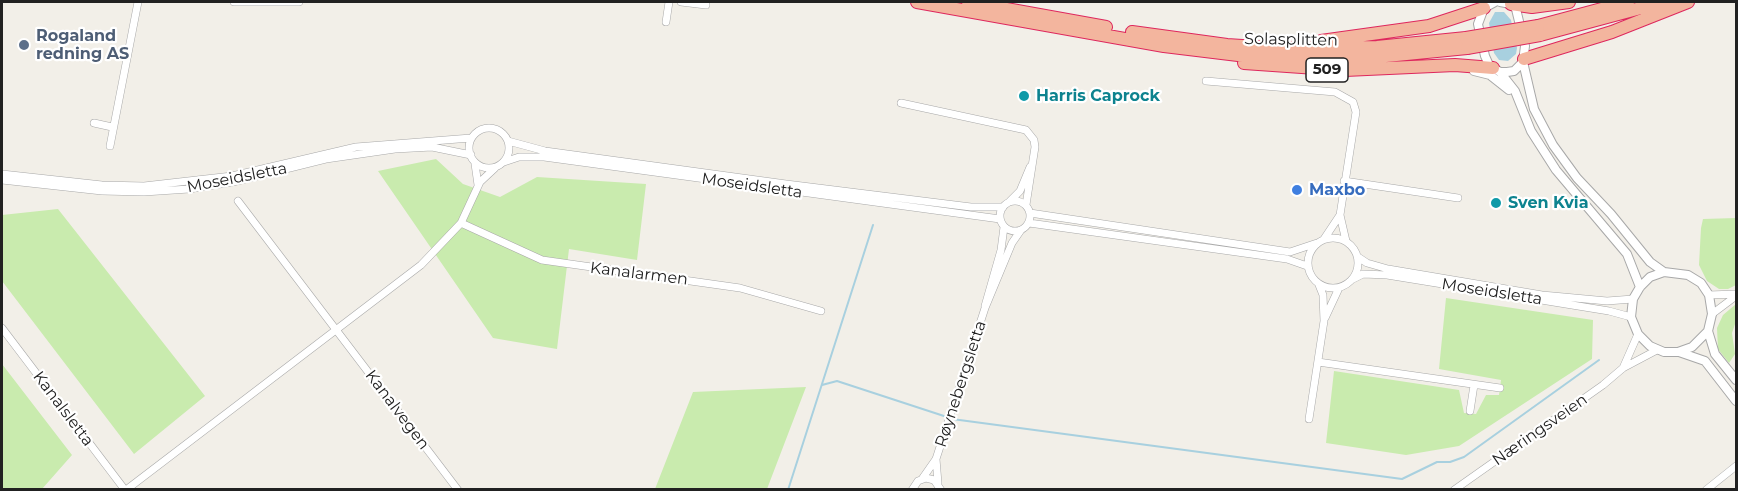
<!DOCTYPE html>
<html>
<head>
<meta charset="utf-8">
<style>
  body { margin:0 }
  #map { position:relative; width:1738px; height:491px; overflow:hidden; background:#f2efe8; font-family:Montserrat,sans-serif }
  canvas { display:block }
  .frame { position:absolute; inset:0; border:3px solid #212121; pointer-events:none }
</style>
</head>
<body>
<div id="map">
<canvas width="1738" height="491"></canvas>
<div class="frame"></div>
</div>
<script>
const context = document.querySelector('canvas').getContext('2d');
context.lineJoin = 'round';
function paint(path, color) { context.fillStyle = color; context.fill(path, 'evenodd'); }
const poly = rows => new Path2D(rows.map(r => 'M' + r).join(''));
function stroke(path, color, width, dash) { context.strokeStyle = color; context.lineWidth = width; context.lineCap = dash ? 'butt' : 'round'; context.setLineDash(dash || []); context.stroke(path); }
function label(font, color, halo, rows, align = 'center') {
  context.font = font + ' Montserrat,sans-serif'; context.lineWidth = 4.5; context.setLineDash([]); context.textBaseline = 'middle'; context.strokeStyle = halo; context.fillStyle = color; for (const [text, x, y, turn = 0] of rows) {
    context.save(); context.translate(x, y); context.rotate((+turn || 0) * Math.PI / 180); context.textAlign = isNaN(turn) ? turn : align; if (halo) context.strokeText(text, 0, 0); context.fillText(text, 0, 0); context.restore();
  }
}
const grass = poly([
  [436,159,463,184,500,197,537,177,646,184,637,260,569,249,557,349,493,338,378,171],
  [58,209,205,396,134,454,2,281,2,215],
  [1736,218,1736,285,1728,289,1719,289,1707,281,1699,265,1701,228,1703,219],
  [1446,298,1593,320,1592,359,1459,446,1406,455,1326,443,1334,371,1459,390,1464,413,1476,414,1486,395,1499,395,1501,380,1439,369],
  [1736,304,1736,321,1732,333,1735,354,1729,363,1718,349,1717,328,1723,315],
  [2,364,72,455,42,489,2,489],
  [806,387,767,489,655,489,693,392]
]);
const water = poly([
  [1495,12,1504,12,1511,20,1517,48,1516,54,1508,61,1499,60,1494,53,1489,23]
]);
const stream = poly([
  [822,385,837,381,947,417],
  [952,419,1402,479,1437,462,1450,462,1464,457,1599,360],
  [788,490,873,225]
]);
const minor = poly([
  [234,2,299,2],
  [681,2,706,5],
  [666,22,669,2],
  [1206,81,1335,92,1353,102,1356,112,1340,215,1324,239],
  [901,103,1026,130,1034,140,1035,147,1026,205],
  [94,123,112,127],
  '469 148a20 20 0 1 1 40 0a20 20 0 1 1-40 0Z',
  [508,141,545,151,786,184,971,207,1003,207],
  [110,146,138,2],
  [504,162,519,157,544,157,1000,219],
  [475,164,478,185],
  [2,174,102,185,144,186,232,176,356,147,471,138],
  [2,180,102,191,144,192,189,189,233,182,326,159,395,149,432,147,471,155],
  [1344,181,1458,198],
  '1000 216a15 15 0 1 1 30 0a15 15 0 1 1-30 0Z',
  [238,201,458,490],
  [1010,201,1020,191,1030,167],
  [1030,213,1290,252,1317,243],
  [1340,215,1346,241],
  [461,223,542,260,740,288,821,311],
  [1029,223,1287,259,1307,266],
  '1308 263a25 25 0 1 1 50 0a25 25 0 1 1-50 0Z',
  [1358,257,1367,263,1388,269,1542,295,1607,301,1633,299],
  [1353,279,1363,274,1387,275,1609,311,1631,317],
  [1709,295,1736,294],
  [985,306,1001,250,1004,227],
  [1712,314,1736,296],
  [1325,318,1339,288],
  [2,328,125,490],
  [1318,362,1500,388],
  [1623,368,1638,334],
  [1470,411,1474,385],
  [1309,419,1324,321,1323,295,1319,285],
  [936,459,938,483],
  [922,479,936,459,985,308,1012,243,1021,230],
  [126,490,421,265,461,223,480,182,495,168],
  [912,490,918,481,926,478,934,480,941,490],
  [1454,490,1603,385,1623,368,1657,350],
  [1706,490,1736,466]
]);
const tertiary = poly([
  [1495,2,1484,8,1478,24,1485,56,1489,65,1500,72,1507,72,1514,71,1523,62,1525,46,1516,9,1511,4,1500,2],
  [1523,62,1534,109,1553,145,1577,178,1611,214,1650,262,1664,272,1688,275,1701,283,1709,295,1712,314,1708,331,1692,347,1678,352,1664,352,1650,346,1638,334,1631,317,1633,299,1640,287,1650,277,1664,272],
  [1474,71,1490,75,1509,90],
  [1500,72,1515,91,1531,131,1556,170,1627,254,1640,287],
  [1708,331,1715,354,1736,380],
  [1679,352,1705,361,1736,401]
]);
const trunk = poly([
  [917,2,1164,46,1238,55,1316,59,1376,57,1467,48],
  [968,2,1106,27],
  [1511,4,1532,7,1569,2],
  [1538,26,1628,2],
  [1132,32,1227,45,1272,48,1377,47,1466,38],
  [1540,35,1663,2],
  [1321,41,1429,26,1484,8],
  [1524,59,1612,32,1688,2],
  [1244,63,1345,70,1455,65,1493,68]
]);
const trunkBridge = poly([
  [1466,38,1538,26],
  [1467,48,1540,35]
]);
const markers = [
  [24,45,6,"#5c6f8a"],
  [1024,96,6,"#0f9aa8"],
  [1297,190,6,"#3f7fe0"],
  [1496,203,6,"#0f9aa8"]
];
const shields = [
  [1327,70,42]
];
const shieldNames = [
  ["509",1327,70]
];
const serviceNames = [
  ["Rogaland",36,36],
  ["redning AS",36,54]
];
const streetNames = [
  ["Solasplitten",1291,40,1],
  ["Moseidsletta",237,178,-11],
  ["Moseidsletta",752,186,8],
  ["Kanalarmen",639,274,7],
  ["Moseidsletta",1492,292,9],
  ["Røynebergsletta",961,384,-72],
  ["Kanalsletta",63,409,53],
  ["Kanalvegen",397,410,53],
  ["Næringsveien",1540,430,-35]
];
const cultureNames = [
  ["Harris Caprock",1036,96],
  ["Sven Kvia",1508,203]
];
const shopNames = [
  ["Maxbo",1309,190]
];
paint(grass, '#c9ebae');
paint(water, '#a8d0df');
stroke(stream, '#a8d0df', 2);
stroke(minor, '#a8a8a8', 8);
stroke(tertiary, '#a8a8a8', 10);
stroke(trunk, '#de275d', 14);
stroke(minor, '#fff', 7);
stroke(tertiary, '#fff', 8);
stroke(trunk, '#f3b59e', 12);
stroke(trunkBridge, '#de275d', 14, []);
stroke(trunkBridge, '#f3b59e', 12);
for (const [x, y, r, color] of markers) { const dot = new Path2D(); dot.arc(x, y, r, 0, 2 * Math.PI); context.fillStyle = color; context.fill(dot); stroke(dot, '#fff', 2); }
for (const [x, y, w] of shields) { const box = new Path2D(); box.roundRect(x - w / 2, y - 12, w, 24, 4.5); context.fillStyle = '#fff'; context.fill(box); stroke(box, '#212121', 1.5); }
label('bold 15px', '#212121', null, shieldNames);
label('bold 16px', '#4e5e75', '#fff', serviceNames, 'left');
label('16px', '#212121', '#fff', streetNames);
label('bold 16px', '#0d838f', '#fff', cultureNames, 'left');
label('bold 16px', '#366cbe', '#fff', shopNames, 'left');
</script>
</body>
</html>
